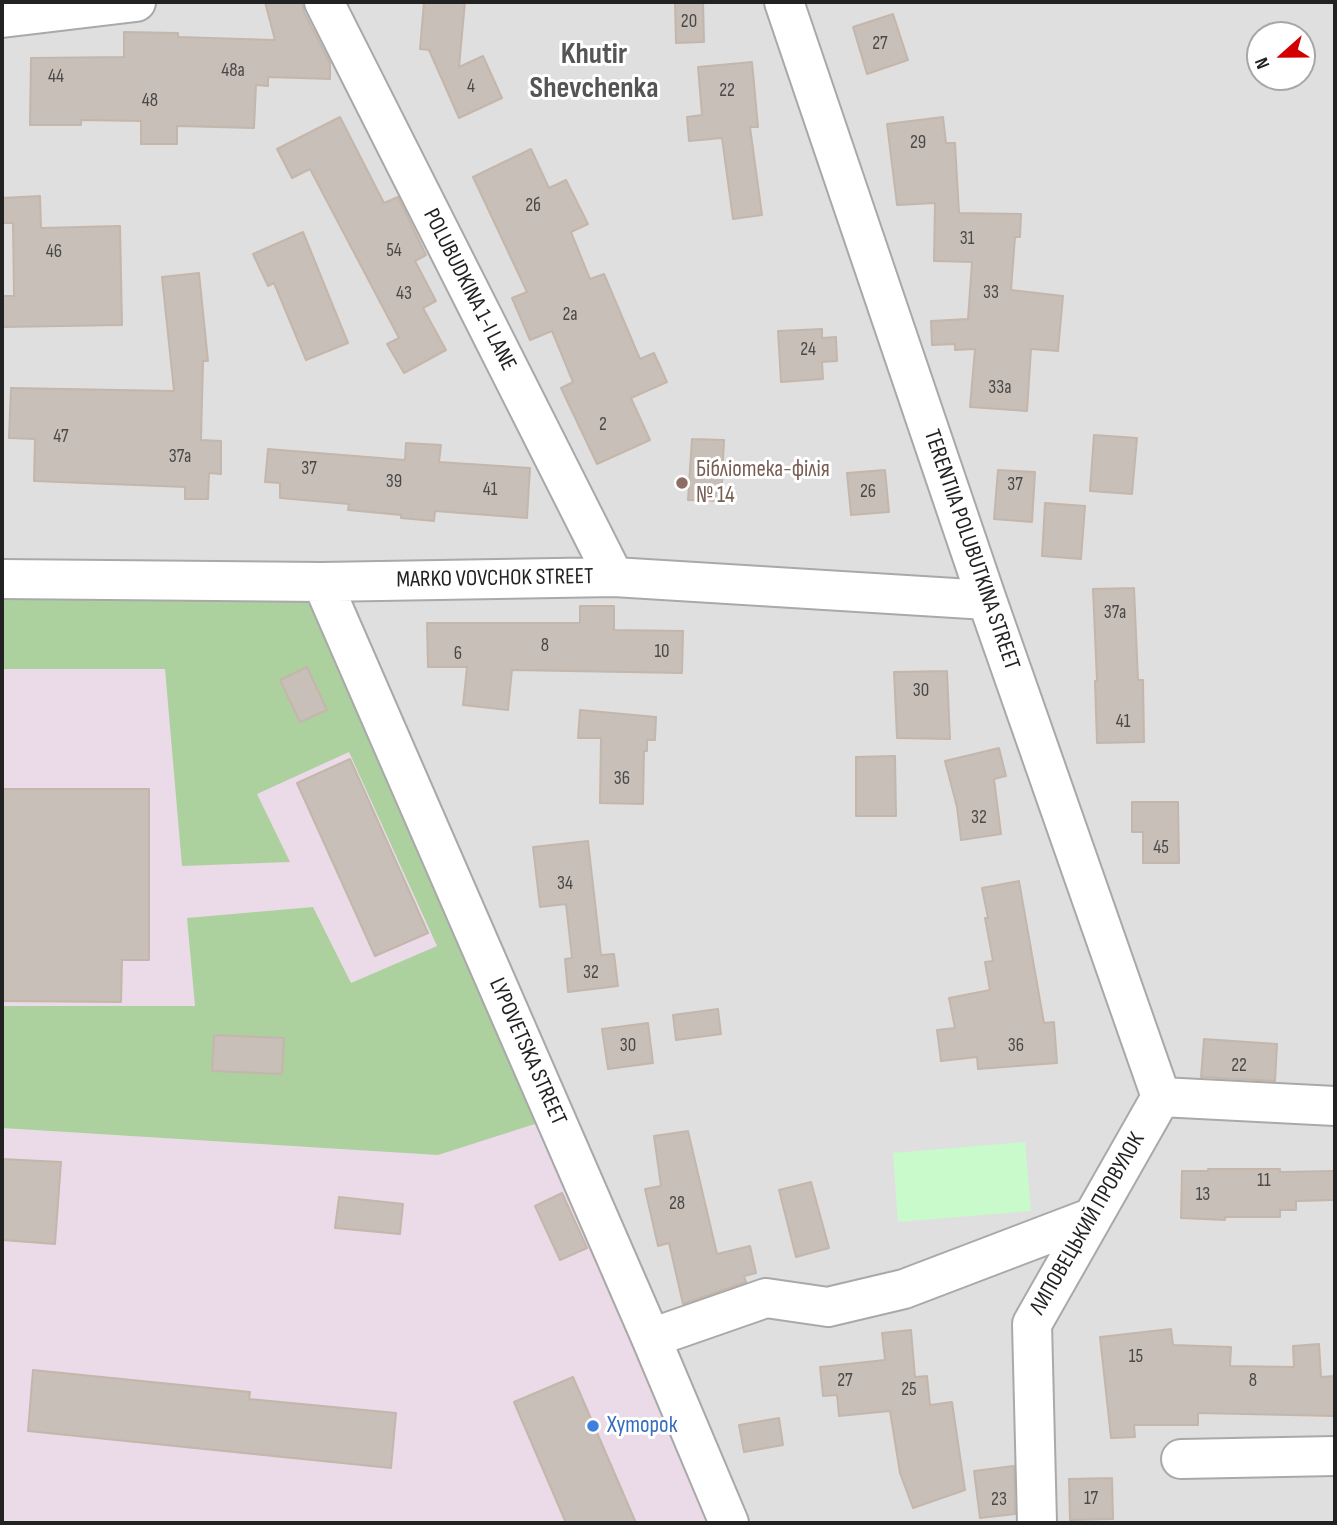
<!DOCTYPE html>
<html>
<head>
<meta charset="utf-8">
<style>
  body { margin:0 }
  #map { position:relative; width:1337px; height:1525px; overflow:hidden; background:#f2efe9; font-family:"Sofia Sans Condensed",sans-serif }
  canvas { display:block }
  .frame { position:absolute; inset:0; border:4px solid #222; pointer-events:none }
  .north { position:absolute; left:1246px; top:21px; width:70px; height:70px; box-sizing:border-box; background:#fff; border:2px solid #a7a7a7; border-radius:50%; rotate:249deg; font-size:19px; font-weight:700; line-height:28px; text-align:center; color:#222 }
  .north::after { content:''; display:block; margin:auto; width:24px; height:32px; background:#d40000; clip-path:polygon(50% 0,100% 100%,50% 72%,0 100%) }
</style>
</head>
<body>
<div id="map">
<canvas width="1337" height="1525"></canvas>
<div class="frame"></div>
<div class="north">N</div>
</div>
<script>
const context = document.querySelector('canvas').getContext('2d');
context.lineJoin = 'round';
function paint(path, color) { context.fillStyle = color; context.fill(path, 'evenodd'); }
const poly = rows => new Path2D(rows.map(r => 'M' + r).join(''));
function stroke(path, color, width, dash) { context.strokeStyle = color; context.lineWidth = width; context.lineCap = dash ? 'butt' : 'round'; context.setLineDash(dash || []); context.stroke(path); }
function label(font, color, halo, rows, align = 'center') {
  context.font = font + ' "Sofia Sans Condensed",sans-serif'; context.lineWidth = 6; context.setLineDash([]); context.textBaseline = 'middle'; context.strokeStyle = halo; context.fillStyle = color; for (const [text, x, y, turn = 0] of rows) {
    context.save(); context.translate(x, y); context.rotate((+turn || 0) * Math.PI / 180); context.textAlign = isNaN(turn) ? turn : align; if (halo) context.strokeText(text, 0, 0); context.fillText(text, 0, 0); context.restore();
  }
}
const residential = poly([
  [2,2,1335,2,1335,1523,724,1523,2,579],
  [1260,35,1302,35,1302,77,1260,77]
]);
const industrial = poly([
  [2,579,322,582,724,1523,2,1523]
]);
const forest = poly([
  [304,599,318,614,538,1123,438,1155,2,1128,2,1006,195,1006,187,918,313,907,351,983,437,946,349,752,257,794,290,862,182,866,165,669,2,669,2,600]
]);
const park = poly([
  [1025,1142,1031,1211,898,1222,893,1153]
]);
const building = poly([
  [265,2,302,2,304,12,330,63,330,79,268,77,268,86,256,85,254,128,177,126,177,144,141,144,141,121,81,120,81,125,30,125,31,58,124,57,124,32,178,33,178,37,275,40,265,2],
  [424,2,465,2,459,67,483,56,502,98,459,118,429,50,420,49,424,2],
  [675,2,703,2,704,42,676,43,675,2],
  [893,14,908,60,867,74,853,27,893,14],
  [752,62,758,127,750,127,762,215,733,219,722,138,689,141,687,117,702,115,698,67,752,62],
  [340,117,384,203,398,197,426,255,415,261,436,301,423,308,446,350,404,373,387,344,399,338,310,169,292,178,277,149,340,117],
  [943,117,946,143,955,143,959,213,1021,214,1020,237,1015,237,1011,290,1063,296,1058,351,1031,349,1027,411,970,407,975,349,955,350,955,344,932,345,931,321,968,319,972,262,934,261,935,203,897,205,887,124,943,117],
  [531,149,549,188,566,180,588,224,571,232,590,279,604,274,640,359,654,353,667,382,631,398,650,440,597,464,561,388,573,382,552,331,530,340,512,298,527,292,473,177,531,149],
  [40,196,41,228,120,226,122,325,2,327,2,296,14,296,13,223,2,223,2,198,40,196],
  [303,232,348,343,306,360,274,283,268,286,253,254,303,232],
  [199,273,208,361,203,361,201,440,221,441,221,474,209,473,208,499,185,499,185,487,34,481,35,439,9,438,11,388,174,391,162,277,199,273],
  [822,329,822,338,836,337,837,361,822,362,823,379,781,382,778,331,822,329],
  [1094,435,1137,438,1132,494,1090,491,1094,435],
  [692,439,724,440,721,501,688,500,692,439],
  [406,443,441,445,439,462,530,468,527,518,435,511,434,521,401,518,401,515,348,510,349,504,280,498,280,483,265,482,268,449,405,460,406,443],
  [885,470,889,512,851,515,847,473,885,470],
  [998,470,1035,472,1032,522,994,519,998,470],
  [1045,503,1085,506,1081,559,1042,556,1045,503],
  [1134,588,1138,680,1143,680,1144,742,1097,743,1095,681,1097,681,1093,589,1134,588],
  [580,606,614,606,614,630,683,631,682,673,512,670,508,710,463,705,467,667,428,667,427,623,580,623,580,606],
  [307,667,327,710,300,722,280,680,307,667],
  [947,671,950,739,897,738,894,672,947,671],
  [580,710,656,717,655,740,647,740,647,751,644,751,643,804,600,803,601,738,578,738,580,710],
  [999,748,1006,776,994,779,1001,834,961,840,957,807,945,761,999,748],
  [895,756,896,816,856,816,856,757,895,756],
  [350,759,428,933,375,956,297,783,350,759],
  [2,789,149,789,149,960,122,960,121,1002,2,1001,2,789],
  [1132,802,1178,802,1179,863,1143,863,1143,832,1132,832,1132,802],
  [588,841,601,955,614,954,618,986,568,992,565,959,572,958,566,904,540,907,533,847,588,841],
  [1019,881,1044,1023,1054,1022,1057,1063,978,1069,977,1057,941,1061,937,1030,955,1028,949,998,990,990,985,962,993,961,985,918,988,918,982,888,1019,881],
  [718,1009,721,1034,676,1040,673,1015,718,1009],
  [648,1023,653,1063,608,1069,602,1029,648,1023],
  [214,1035,284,1038,282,1074,212,1071,214,1035],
  [1204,1039,1277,1044,1275,1081,1201,1077,1204,1039],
  [688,1131,717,1254,750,1246,756,1273,744,1276,746,1282,683,1304,669,1243,658,1246,645,1189,661,1186,654,1136,688,1131],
  [2,1159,61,1162,55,1244,2,1240,2,1159],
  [1208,1169,1280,1169,1280,1172,1335,1171,1335,1200,1296,1201,1296,1210,1280,1210,1280,1217,1225,1217,1225,1220,1181,1218,1182,1171,1208,1171,1208,1169],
  [811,1182,829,1248,796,1257,779,1190,811,1182],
  [562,1193,587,1248,560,1260,535,1206,562,1193],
  [339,1197,403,1204,400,1234,335,1228,339,1197],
  [1171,1329,1173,1345,1231,1347,1230,1366,1294,1367,1293,1346,1319,1344,1321,1377,1335,1376,1335,1416,1198,1413,1198,1425,1134,1425,1135,1437,1111,1438,1100,1337,1171,1329],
  [911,1330,915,1377,927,1376,930,1405,952,1402,965,1490,913,1508,900,1473,890,1411,839,1416,837,1395,823,1396,820,1367,885,1360,882,1333,911,1330],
  [33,1370,250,1392,249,1399,396,1413,391,1468,28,1431,33,1370],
  [573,1377,636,1523,566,1523,514,1402,573,1377],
  [779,1418,783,1445,744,1452,739,1425,779,1418],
  [1014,1466,1015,1514,980,1518,974,1471,1014,1466],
  [1112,1478,1113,1519,1070,1520,1069,1479,1112,1478]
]);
const minor = poly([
  [324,2,614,577],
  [784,2,987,600,1161,1097],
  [2,18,136,2],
  [2,579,322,582,614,577,987,600],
  [322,582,651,1338,729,1523],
  [1161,1097,1335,1106],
  [651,1338,766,1298,828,1307,904,1289,1093,1217],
  [1181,1459,1335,1456],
  [1037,1523,1032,1324,1161,1097]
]);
const markers = [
  [682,483,7,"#8d6e63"],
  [593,1426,7,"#3f7fe0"]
];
const numberNames = [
  ["20",689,22],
  ["27",880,44],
  ["48а",233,71],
  ["44",56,77],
  ["4",471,87],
  ["22",727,91],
  ["48",150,101],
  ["29",918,143],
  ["2б",533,206],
  ["31",967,239],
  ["54",394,251],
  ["46",54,252],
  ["33",991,293],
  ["43",404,294],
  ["2а",570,315],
  ["24",808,350],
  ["33а",1000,388],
  ["2",603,425],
  ["47",61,437],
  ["37а",180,457],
  ["37",309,469],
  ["39",394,482],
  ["37",1015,485],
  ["41",490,490],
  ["26",868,492],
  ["37а",1115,613],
  ["8",545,646],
  ["10",662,652],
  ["6",458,654],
  ["30",921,691],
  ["41",1123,722],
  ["36",622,779],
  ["32",979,818],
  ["45",1161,848],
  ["34",565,884],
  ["32",591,973],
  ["30",628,1046],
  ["36",1016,1046],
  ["22",1239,1066],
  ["11",1264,1181],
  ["13",1203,1195],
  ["28",677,1204],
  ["15",1136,1357],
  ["27",845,1381],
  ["8",1253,1381],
  ["25",909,1390],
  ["17",1091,1499],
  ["23",999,1500]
];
const streetNames = [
  ["POLUBUDKINA 1-I LANE",469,290,63],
  ["TERENTIIA POLUBUTKINA STREET",971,550,71],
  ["MARKO VOVCHOK STREET",495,579,-1],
  ["LYPOVETSKA STREET",527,1052,66],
  ["ЛИПОВЕЦЬКИЙ ПРОВУЛОК",1088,1224,-60]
];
const educationNames = [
  ["Бібліотека-філія",696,470],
  ["№ 14",696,496]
];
const shopNames = [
  ["Хуторок",607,1426]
];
const districtNames = [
  ["Khutir",594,55],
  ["Shevchenka",594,89]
];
paint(residential, '#e0dfdf');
paint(industrial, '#ebdbe8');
paint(forest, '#add19e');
paint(park, '#c8facc');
paint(building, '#c7bfb8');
stroke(building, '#c4b6ab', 2);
stroke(minor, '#a9a9a9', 42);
stroke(minor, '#fff', 38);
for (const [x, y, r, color] of markers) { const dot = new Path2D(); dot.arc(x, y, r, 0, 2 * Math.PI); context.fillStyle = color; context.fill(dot); stroke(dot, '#fff', 2.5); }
label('19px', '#4b4948', null, numberNames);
label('23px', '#222', '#fff', streetNames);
label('23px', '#785e54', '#fff', educationNames, 'left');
label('23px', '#366cbe', '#fff', shopNames, 'left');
label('bold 30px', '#555', '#fff', districtNames);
</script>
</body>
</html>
